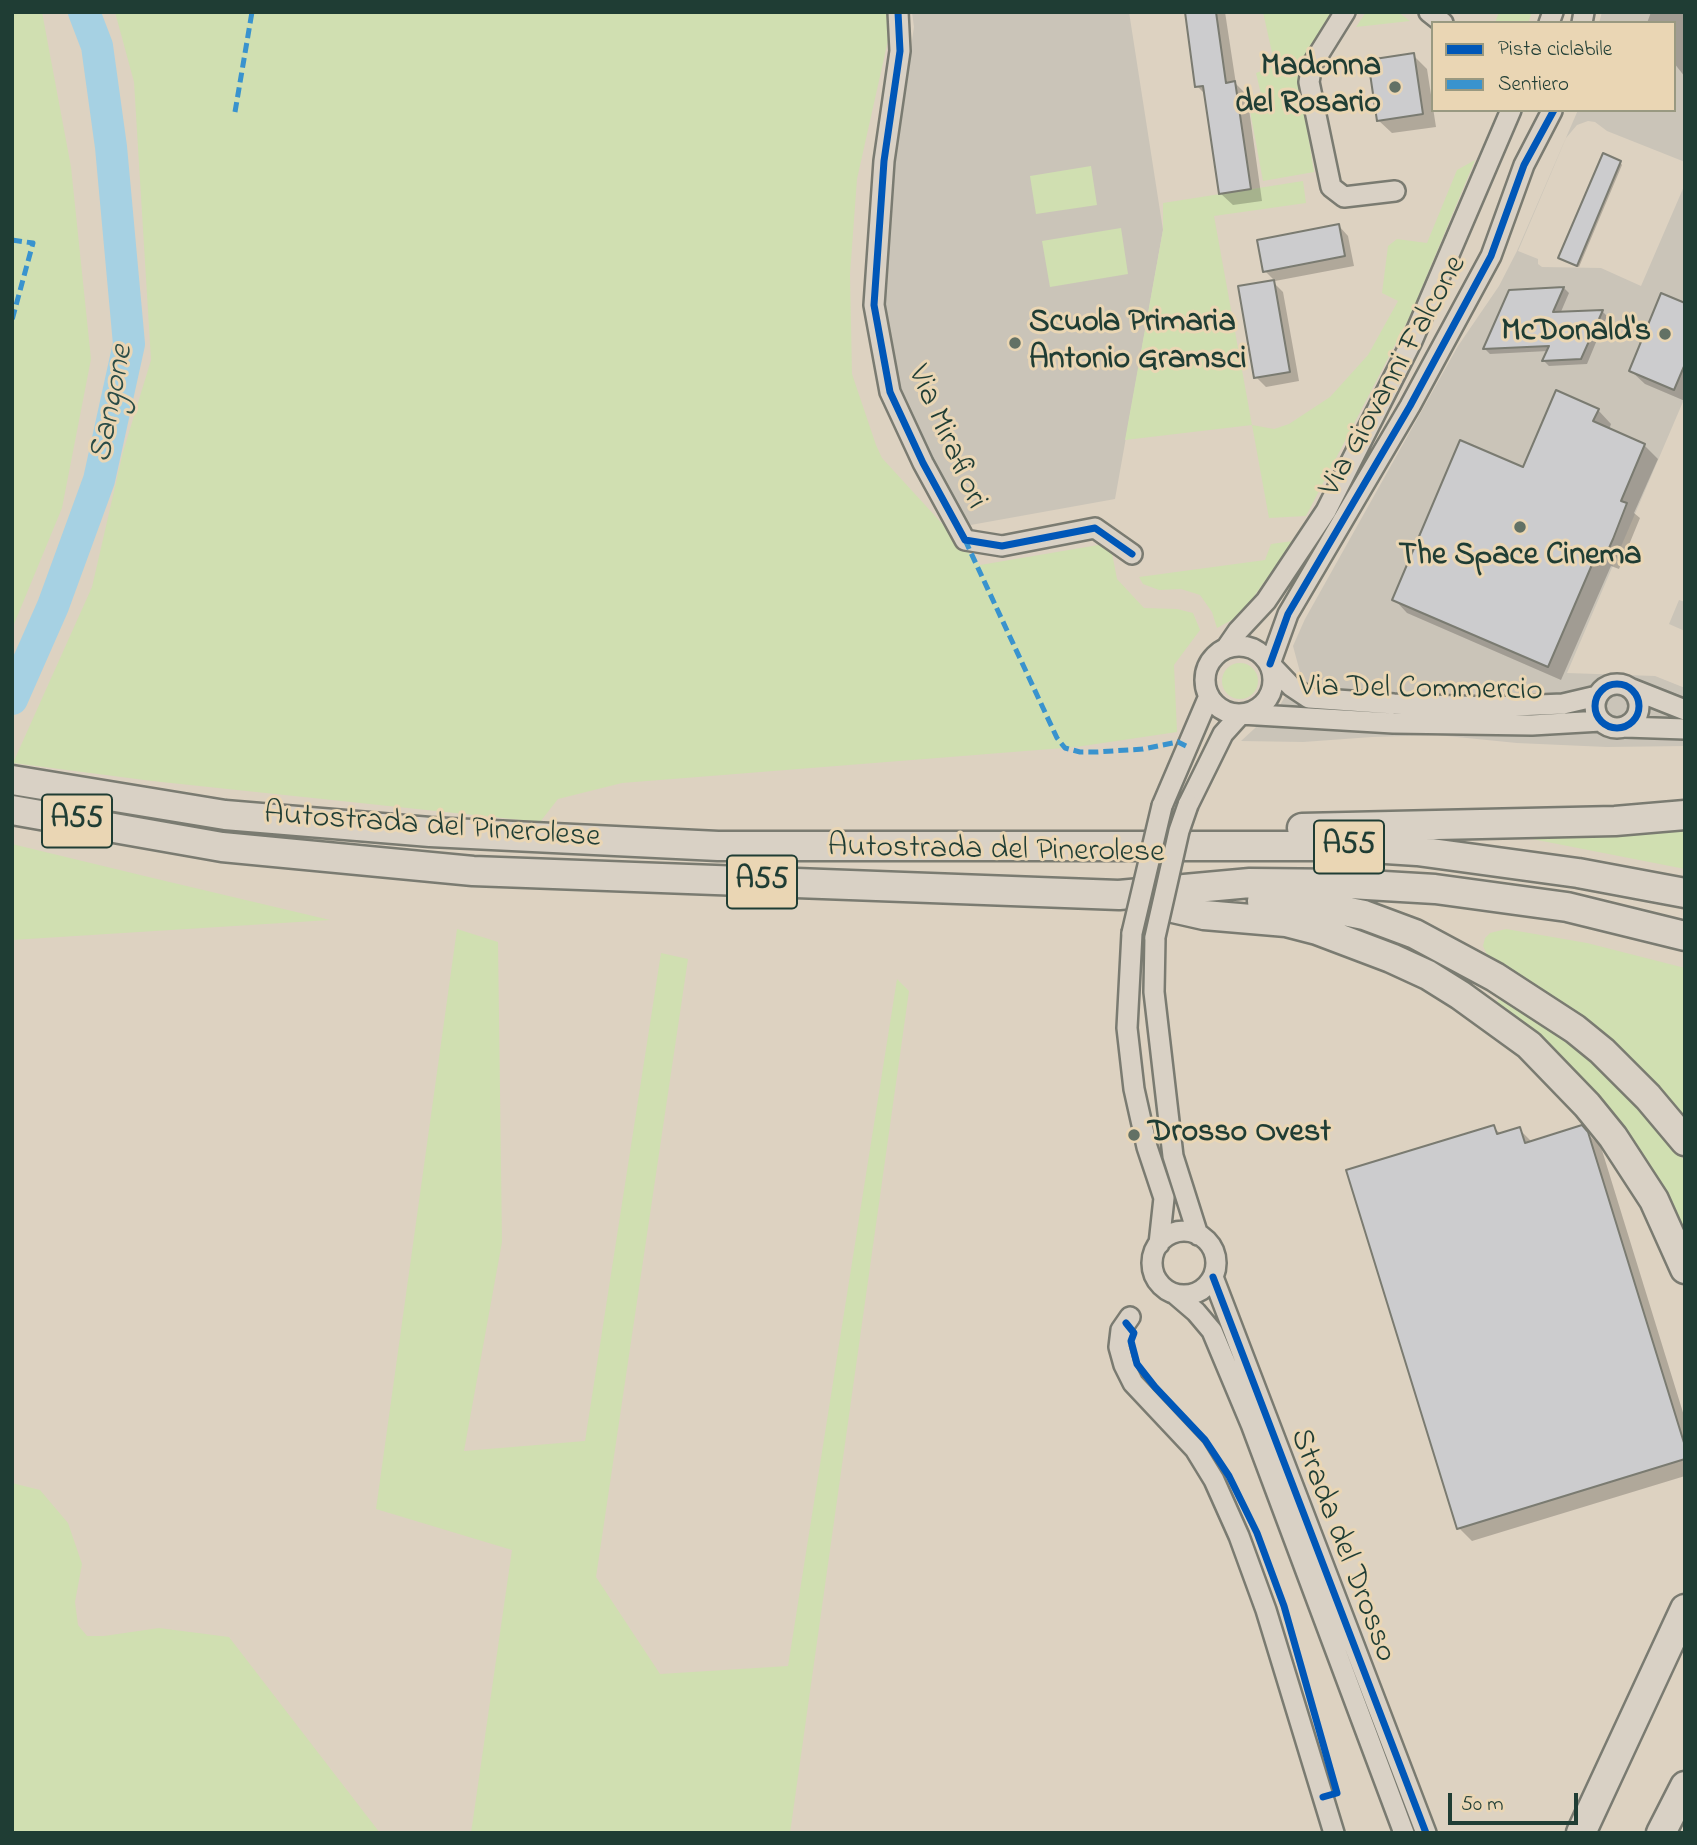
<!DOCTYPE html>
<html>
<head>
<meta charset="utf-8">
<style>
  body { margin:0 }
  #map { position:relative; width:1697px; height:1845px; overflow:hidden; background:#ddd2c1; font-family:"Indie Flower",sans-serif }
  canvas { display:block }
  .frame { position:absolute; inset:0; border:14px solid #1f3d34; pointer-events:none }
  .legend { position:absolute; left:1431px; top:21px; width:245px; height:91px; box-sizing:border-box; background:#ead6b4; border:2px solid #999981; margin:0; padding:9px 12px; list-style:none; font-size:21px; color:#1f3d34 }
  .legend li { display:flex; align-items:center; gap:14px; height:35px }
  .legend b { width:35px; border:2px solid #999981 }
  .scale { position:absolute; left:1448px; top:1793px; width:130px; height:32px; box-sizing:border-box; border:4px solid #1f3d34; border-top:0; padding-left:9px; font-size:21px; line-height:24px; white-space:nowrap; color:#1f3d34; -webkit-text-stroke:5px #ead6b4; paint-order:stroke }
</style>
</head>
<body>
<div id="map">
<canvas width="1697" height="1845"></canvas>
<div class="frame"></div>
<ul class="legend">
<li><b style="height:9px;background:#0057b8"></b>Pista ciclabile</li>
<li><b style="height:9px;background:#3993ce"></b>Sentiero</li>
</ul>
<div class="scale">50 m</div>
</div>
<script>
const context = document.querySelector('canvas').getContext('2d');
context.lineJoin = 'round';
function paint(path, color) { context.fillStyle = color; context.fill(path, 'evenodd'); }
const poly = rows => new Path2D(rows.map(r => 'M' + r).join(''));
function stroke(path, color, width, dash) { context.strokeStyle = color; context.lineWidth = width; context.lineCap = dash ? 'butt' : 'round'; context.setLineDash(dash || []); context.stroke(path); }
function label(font, color, halo, rows, align = 'center') {
  context.font = font + ' "Indie Flower",sans-serif'; context.lineWidth = 6; context.setLineDash([]); context.textBaseline = 'middle'; context.strokeStyle = halo; context.fillStyle = color; for (const [text, x, y, turn = 0] of rows) {
    context.save(); context.translate(x, y); context.rotate((+turn || 0) * Math.PI / 180); context.textAlign = isNaN(turn) ? turn : align; if (halo) context.strokeText(text, 0, 0); context.fillText(text, 0, 0); context.restore();
  }
}
const built = poly([
  [912,12,1129,12,1163,230,1115,499,965,526,895,383,881,302,890,185,914,27],
  [1602,12,1685,12,1685,162,1607,131,1595,122,1588,121,1577,125,1566,138,1518,251,1538,259,1538,264,1542,267,1601,268,1641,286,1685,184,1685,397,1567,673,1655,676,1685,688,1685,746,1607,747,1517,743,1437,735,1372,737,1303,742,1241,741,1280,705,1300,672,1293,646,1305,619,1458,346,1499,286,1517,251,1578,110,1674,110,1674,23,1599,23],
  [1679,600,1685,602,1685,631,1669,624]
]);
const green = poly([
  [12,12,42,12,71,167,91,359,62,508,12,629],
  [115,12,886,12,889,36,857,179,850,274,852,374,876,445,882,458,980,565,1110,543,1117,579,1144,608,1177,609,1193,613,1200,630,1174,665,1177,732,1076,747,622,783,558,799,540,822,152,781,13,763,92,587,123,452,151,360,134,82],
  [1263,12,1334,12,1303,59,1298,72,1314,172,1263,181,1250,111,1264,107,1256,73,1275,66],
  [1366,12,1398,12,1410,21,1356,27],
  [1499,12,1532,12,1528,23,1495,23],
  [1475,160,1410,316,1306,516,1269,518,1252,425,1125,440,1163,230,1163,203,1303,181,1306,203,1214,216,1252,425,1274,429,1289,424,1330,397,1368,355,1398,301,1382,293,1388,246,1397,239,1427,243,1457,170],
  [1091,166,1097,205,1036,214,1030,176],
  [1121,228,1128,274,1050,287,1042,241],
  [1293,541,1241,615,1217,628,1212,612,1200,595,1181,589,1159,590,1143,584,1139,577,1265,560,1271,544],
  '1222 681a18 18 0 1 1 36 0a18 18 0 1 1-36 0Z',
  [1685,830,1685,869,1532,839,1532,836,1626,836],
  [12,844,157,879,330,920,12,940],
  [457,929,498,942,502,1242,464,1451,585,1441,661,953,688,959,596,1577,660,1674,788,1666,897,979,909,991,790,1833,471,1833,512,1550,376,1509],
  [1506,929,1587,943,1685,968,1685,1122,1585,1021,1538,988,1489,959,1483,946,1485,938,1490,933],
  [1499,998,1534,1019,1574,1048,1617,1084,1662,1132,1685,1162,1685,1237,1547,1044,1497,1002],
  [12,1483,40,1490,68,1523,82,1564,75,1602,78,1625,87,1636,104,1636,159,1628,229,1637,380,1833,12,1833]
]);
const shadow = poly([
  [1186,12,1225,12,1236,84,1247,95,1262,201,1233,205,1220,193,1207,96,1197,86],
  [1651,12,1685,12,1685,77,1674,63,1674,23,1647,23],
  [1413,55,1427,69,1436,127,1392,133,1378,120],
  [1620,162,1622,165,1579,267,1563,260],
  [1339,226,1348,236,1354,266,1275,281,1265,271],
  [1273,282,1283,292,1299,381,1266,387,1256,377],
  [1564,288,1569,293,1560,314,1602,311,1607,316,1587,364,1549,366,1544,361,1548,351,1490,354,1485,349,1510,291],
  [1685,305,1685,401,1645,384,1631,371],
  [1598,410,1611,424,1609,430,1644,445,1658,459,1634,513,1640,518,1619,569,1611,566,1561,680,1407,613,1394,599,1524,470],
  [1493,1127,1502,1135,1519,1129,1532,1142,1581,1127,1601,1147,1685,1419,1685,1476,1472,1541,1459,1528]
]);
const river = poly([
  [12,699,53,606,99,480,129,344,111,147,97,46,84,12]
]);
const building = poly([
  [1185,12,1216,12,1226,83,1235,81,1251,189,1219,194,1203,86,1195,87,1185,12],
  [1414,53,1423,114,1377,121,1368,60,1414,53],
  [1603,153,1621,161,1577,266,1558,258,1603,153],
  [1339,224,1345,256,1263,272,1257,240,1339,224],
  [1274,280,1290,372,1254,378,1238,286,1274,280],
  [1564,287,1553,312,1603,310,1581,359,1542,361,1549,346,1483,349,1509,290,1564,287],
  [1661,293,1685,303,1685,364,1674,390,1629,371,1661,293],
  [1556,390,1599,409,1593,421,1645,444,1621,501,1627,503,1613,539,1605,557,1597,553,1548,667,1392,600,1460,440,1523,467,1556,390],
  [1494,1125,1497,1134,1520,1127,1525,1143,1582,1125,1588,1132,1685,1446,1685,1459,1457,1529,1346,1170,1494,1125]
]);
const minor = poly([
  [898,12,900,51,884,161,874,305,890,392,923,463,965,540,1002,546,1095,528,1132,554],
  [1345,12,1312,65,1309,82,1331,187,1344,197,1395,191],
  [1429,12,1443,23],
  [1549,23,1553,12],
  [1582,23,1584,12],
  '1205 680a34 34 0 1 1 68 0a34 34 0 1 1-68 0Z',
  [1227,647,1238,631,1266,601,1326,511,1412,341,1511,110],
  [1270,664,1288,614,1410,406,1491,256,1524,165,1552,111],
  [1270,664,1291,686,1309,698,1394,704,1491,707,1563,704,1597,696],
  '1595 706a22 22 0 1 1 44 0a22 22 0 1 1-44 0Z',
  [1632,689,1685,710],
  [1241,714,1393,723,1532,725,1601,721],
  [1625,727,1685,729],
  [1188,805,1223,734,1241,714],
  [1162,806,1209,696],
  [1132,933,1127,1028,1134,1089,1147,1147,1164,1198,1159,1244],
  [1155,937,1154,992,1173,1156,1198,1235],
  '1152 1263a32 32 0 1 1 64 0a32 32 0 1 1-64 0Z',
  [1213,1277,1426,1833],
  [1175,1294,1196,1312,1212,1331,1251,1424,1404,1833],
  [1130,1317,1121,1330,1119,1347,1124,1365,1133,1383,1195,1449,1214,1480,1239,1536,1266,1610,1334,1833]
]);
const highway = poly([
  [12,780,225,815,430,832,718,846,1339,846,1417,851,1578,873,1685,893],
  [12,810,222,847,473,871,1119,895,1250,883,1350,884,1435,889,1567,907,1685,936],
  [1302,828,1615,821,1685,815],
  [1142,901,1204,915,1286,922,1317,930,1391,958,1428,975,1460,995,1529,1045,1587,1105,1613,1137,1654,1200,1685,1269],
  [1262,901,1309,904,1364,915,1415,934,1495,977,1575,1029,1602,1051,1648,1097,1685,1141],
  [1581,1833,1685,1609],
  [1661,1833,1685,1786]
]);
const minorBridge = poly([
  [1132,933,1162,806],
  [1155,937,1179,831,1188,805]
]);
const quiet = poly([
  [235,112,252,12],
  [12,240,33,243,12,320],
  [965,540,1057,738,1065,748,1080,752,1097,752,1143,749,1178,742,1186,746]
]);
const cycleway = poly([
  [898,12,900,51,884,161,874,305,890,392,923,463,965,540,1002,546,1095,528,1132,554],
  [1270,664,1288,614,1410,406,1491,256,1524,165,1554,110],
  '1595 706a22 22 0 1 1 44 0a22 22 0 1 1-44 0Z',
  [1213,1277,1426,1833],
  [1126,1323,1134,1333,1131,1341,1137,1364,1155,1387,1205,1440,1229,1476,1257,1533,1284,1606,1337,1793,1323,1797]
]);
const markers = [
  [1395,87,7,"#627165"],
  [1665,334,7,"#627165"],
  [1015,343,7,"#627165"],
  [1520,527,7,"#627165"],
  [1134,1135,7,"#627165"]
];
const shields = [
  [77,821,70],
  [1349,847,70],
  [762,882,70]
];
const shieldNames = [
  ["A55",77,821],
  ["A55",1349,847],
  ["A55",762,882]
];
const poiNames = [
  ["Madonna",1381,69],
  ["del Rosario",1381,106],
  ["Scuola Primaria",1029,325,"left"],
  ["Antonio Gramsci",1029,362,"left"],
  ["McDonald's",1651,334],
  ["The Space Cinema",1520,558,"center"],
  ["Drosso Ovest",1148,1135,"left"]
];
const streetNames = [
  ["Via Giovanni Falcone",1395,377,-61],
  ["Via Mirafiori",945,438,66],
  ["Via Del Commercio",1421,691,1],
  ["Autostrada del Pinerolese",432,828,4],
  ["Autostrada del Pinerolese",996,852,1],
  ["Strada del Drosso",1341,1546,69]
];
const waterNames = [
  ["Sangone",114,404,-79]
];
paint(built, '#cac4b8');
paint(green, '#d0dfb1');
paint(shadow, '#0003');
stroke(river, '#a6d1e3', 32);
paint(building, '#ccccce');
stroke(building, '#7a7b71', 2);
stroke(minor, '#7a7b71', 24);
stroke(highway, '#7a7b71', 33);
stroke(minor, '#d9d1c5', 19);
stroke(highway, '#d9d1c5', 28);
stroke(minorBridge, '#7a7b71', 24, []);
stroke(minorBridge, '#d9d1c5', 19);
stroke(quiet, '#3993ce', 5, [10, 5]);
stroke(cycleway, '#0057b8', 7);
for (const [x, y, r, color] of markers) { const dot = new Path2D(); dot.arc(x, y, r, 0, 2 * Math.PI); context.fillStyle = color; context.fill(dot); stroke(dot, '#ead6b4', 2.5); }
for (const [x, y, w] of shields) { const box = new Path2D(); box.roundRect(x - w / 2, y - 26.5, w, 53, 5); context.fillStyle = '#ead6b4'; context.fill(box); stroke(box, '#1f3d34', 2); }
label('bold 30px', '#1f3d34', null, shieldNames);
label('bold 32px', '#1f3d34', '#ead6b4', poiNames, 'right');
label('32px', '#1f3d34', '#ead6b4', streetNames);
label('italic 33px', '#2a4c47', '#ead6b4', waterNames);
</script>
</body>
</html>
